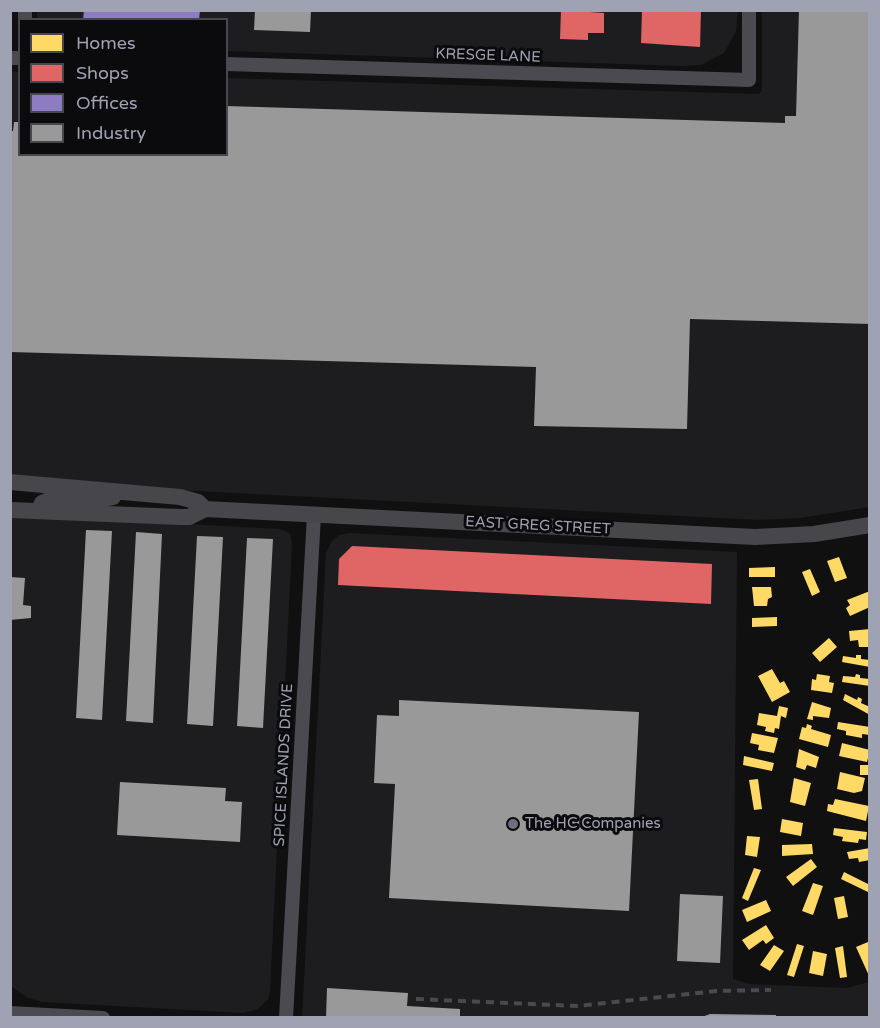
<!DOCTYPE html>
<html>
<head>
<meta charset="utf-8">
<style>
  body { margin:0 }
  #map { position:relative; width:880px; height:1028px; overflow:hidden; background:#101010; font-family:"Varela Round",sans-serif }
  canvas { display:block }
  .frame { position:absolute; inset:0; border:12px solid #9fa2b3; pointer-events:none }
  .legend { position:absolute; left:18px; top:18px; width:210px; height:138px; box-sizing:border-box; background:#0b0a0c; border:2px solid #46474f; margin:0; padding:8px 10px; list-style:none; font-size:18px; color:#9fa2b3 }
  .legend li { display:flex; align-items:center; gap:12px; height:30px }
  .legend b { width:30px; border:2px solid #46474f }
</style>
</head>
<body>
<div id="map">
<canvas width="880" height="1028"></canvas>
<div class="frame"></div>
<ul class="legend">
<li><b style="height:16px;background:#ffd966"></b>Homes</li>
<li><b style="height:16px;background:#e06666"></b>Shops</li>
<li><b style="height:16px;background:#8e7cc3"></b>Offices</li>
<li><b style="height:16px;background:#999"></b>Industry</li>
</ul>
</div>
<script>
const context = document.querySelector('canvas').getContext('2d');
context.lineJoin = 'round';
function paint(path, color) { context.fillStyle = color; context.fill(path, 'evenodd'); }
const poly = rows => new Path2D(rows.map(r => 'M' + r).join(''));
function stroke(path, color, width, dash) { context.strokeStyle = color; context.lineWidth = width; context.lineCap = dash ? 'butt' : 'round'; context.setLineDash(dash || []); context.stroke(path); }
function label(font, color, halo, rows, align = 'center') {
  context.font = font + ' "Varela Round",sans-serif'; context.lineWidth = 6; context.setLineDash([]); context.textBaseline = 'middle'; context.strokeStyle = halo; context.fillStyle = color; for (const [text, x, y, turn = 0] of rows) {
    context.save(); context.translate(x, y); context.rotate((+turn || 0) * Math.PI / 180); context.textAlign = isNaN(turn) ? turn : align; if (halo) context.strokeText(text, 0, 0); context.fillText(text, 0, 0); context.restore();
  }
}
const built = poly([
  [738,10,736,32,724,53,701,65,682,66,227,51,226,20,37,20,37,11],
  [762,11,869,11,869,507,801,518,758,520,177,490,11,474,10,71,19,72,20,154,226,154,227,78,759,94,762,91],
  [10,518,94,519,280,529,290,533,292,543,270,991,268,999,258,1009,243,1013,42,1002,28,998,11,986],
  [349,533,737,552,733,979,750,984,846,988,869,982,869,1017,302,1018,326,553,332,541,339,535]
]);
const homes = poly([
  [839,557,847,578,835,582,827,561],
  [775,567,775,577,749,577,749,568],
  [810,569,820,592,812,596,802,572],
  [752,587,771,587,772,597,768,599,767,606,754,606],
  [870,591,870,607,850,616,846,608,850,605,847,600],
  [777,617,777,626,752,627,752,618],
  [870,629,870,647,859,647,858,640,850,641,849,631],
  [829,638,837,647,820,662,812,653],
  [856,655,861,655,861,659,870,660,870,667,842,662,843,656,856,658],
  [772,669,780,683,784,681,790,692,772,702,758,676],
  [817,674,830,676,829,682,834,683,832,693,811,690,812,679,816,680],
  [856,674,860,675,860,678,870,679,870,686,842,682,843,676,855,677],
  [845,694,857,700,858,697,862,699,861,703,870,707,870,715,843,700],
  [812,702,831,708,829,718,813,716,813,720,807,719],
  [779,706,788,708,786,718,781,716,779,729,775,728,774,733,765,731,766,727,757,725,759,713,777,716],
  [838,722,870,727,870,735,862,734,862,738,846,735,846,731,837,729],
  [807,724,812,726,811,729,831,735,828,747,799,739,802,727,806,728],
  [752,733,778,738,774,753,758,750,759,745,750,743],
  [842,743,870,750,867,762,839,756],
  [799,749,819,757,816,768,807,765,805,770,796,767],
  [744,756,774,763,772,771,743,765],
  [860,765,869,765,869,775,860,775],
  [840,772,865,778,862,791,854,793,837,789],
  [794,778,811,783,805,806,790,802],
  [758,779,762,809,754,810,749,780],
  [835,799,869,806,866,821,827,811,828,804,833,805],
  [782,819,803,823,801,836,780,832],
  [834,828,867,832,866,840,859,839,858,843,842,841,843,837,833,835],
  [747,836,760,837,757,857,745,855],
  [812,844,813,854,782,856,782,845],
  [870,848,870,860,859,862,858,858,849,859,847,852],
  [811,859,817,867,793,886,786,877],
  [754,868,761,870,748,901,742,898],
  [844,872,870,885,870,893,841,879],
  [813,883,823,886,813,915,802,911],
  [844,896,848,917,838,919,834,898],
  [766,900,771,911,747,922,742,910],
  [766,925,774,938,766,944,763,940,749,950,742,940],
  [868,942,870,945,870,978,856,947],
  [797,944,804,946,794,977,787,975],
  [774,945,784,951,770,971,760,965],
  [843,946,847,977,840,978,835,948],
  [813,951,827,954,823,976,809,973]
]);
const shops = poly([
  [561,10,604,13,604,33,588,33,588,40,560,39],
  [642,10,701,10,700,47,641,43],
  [352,546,712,564,711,604,338,585,339,559]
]);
const offices = poly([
  [84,10,200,10,199,20,83,20]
]);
const industry = poly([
  [255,10,311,10,310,32,254,30],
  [799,10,870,10,870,324,690,319,687,429,534,426,536,367,10,352,10,131,13,131,14,122,20,122,20,154,226,154,226,106,785,123,785,116,796,116],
  [86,530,112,531,102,720,76,718],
  [136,532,162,534,153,723,126,721],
  [197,536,223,537,213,726,187,724],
  [247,538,273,539,263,728,237,726],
  [10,577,25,578,23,605,31,606,31,618,10,620],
  [399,700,639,712,629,911,389,898,395,784,374,783,377,715,399,716],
  [120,782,226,788,225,801,242,802,240,842,117,835],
  [680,894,723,896,720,963,677,961],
  [327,988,408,993,407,1006,460,1009,460,1018,326,1018],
  [710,1014,776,1015,776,1018,699,1018]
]);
const minor = poly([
  [25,20,25,10],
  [10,58,20,58],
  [226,64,749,80,749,10],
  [10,1013,103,1018],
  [286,1018,314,515]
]);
const major = poly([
  [10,482,180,497,198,502,205,509],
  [10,510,180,517,189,517,205,509,755,537,814,534,870,525],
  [39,510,42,503,52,499,100,500,113,497]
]);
const rail = poly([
  [416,999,578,1006,716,991,771,990]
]);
const markers = [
  [513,824,6,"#6d6f7a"]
];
const streetNames = [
  ["KRESGE LANE",488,56,2],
  ["EAST GREG STREET",538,526,3],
  ["SPICE ISLANDS DRIVE",284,765,-87]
];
const poiNames = [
  ["The HC Companies",525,824]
];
paint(built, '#1d1d1f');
paint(homes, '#ffd966');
paint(shops, '#e06666');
paint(offices, '#8e7cc3');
paint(industry, '#999');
stroke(minor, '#4a4a50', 14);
stroke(major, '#47474b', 16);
stroke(rail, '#494a4f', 4, [8, 6]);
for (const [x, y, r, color] of markers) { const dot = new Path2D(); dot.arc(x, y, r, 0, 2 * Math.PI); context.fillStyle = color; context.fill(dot); stroke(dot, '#0b0a0c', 2); }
label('15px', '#9fa2b3', '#0b0a0c', streetNames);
label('15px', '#9fa2b3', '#0b0a0c', poiNames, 'left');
</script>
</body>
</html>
